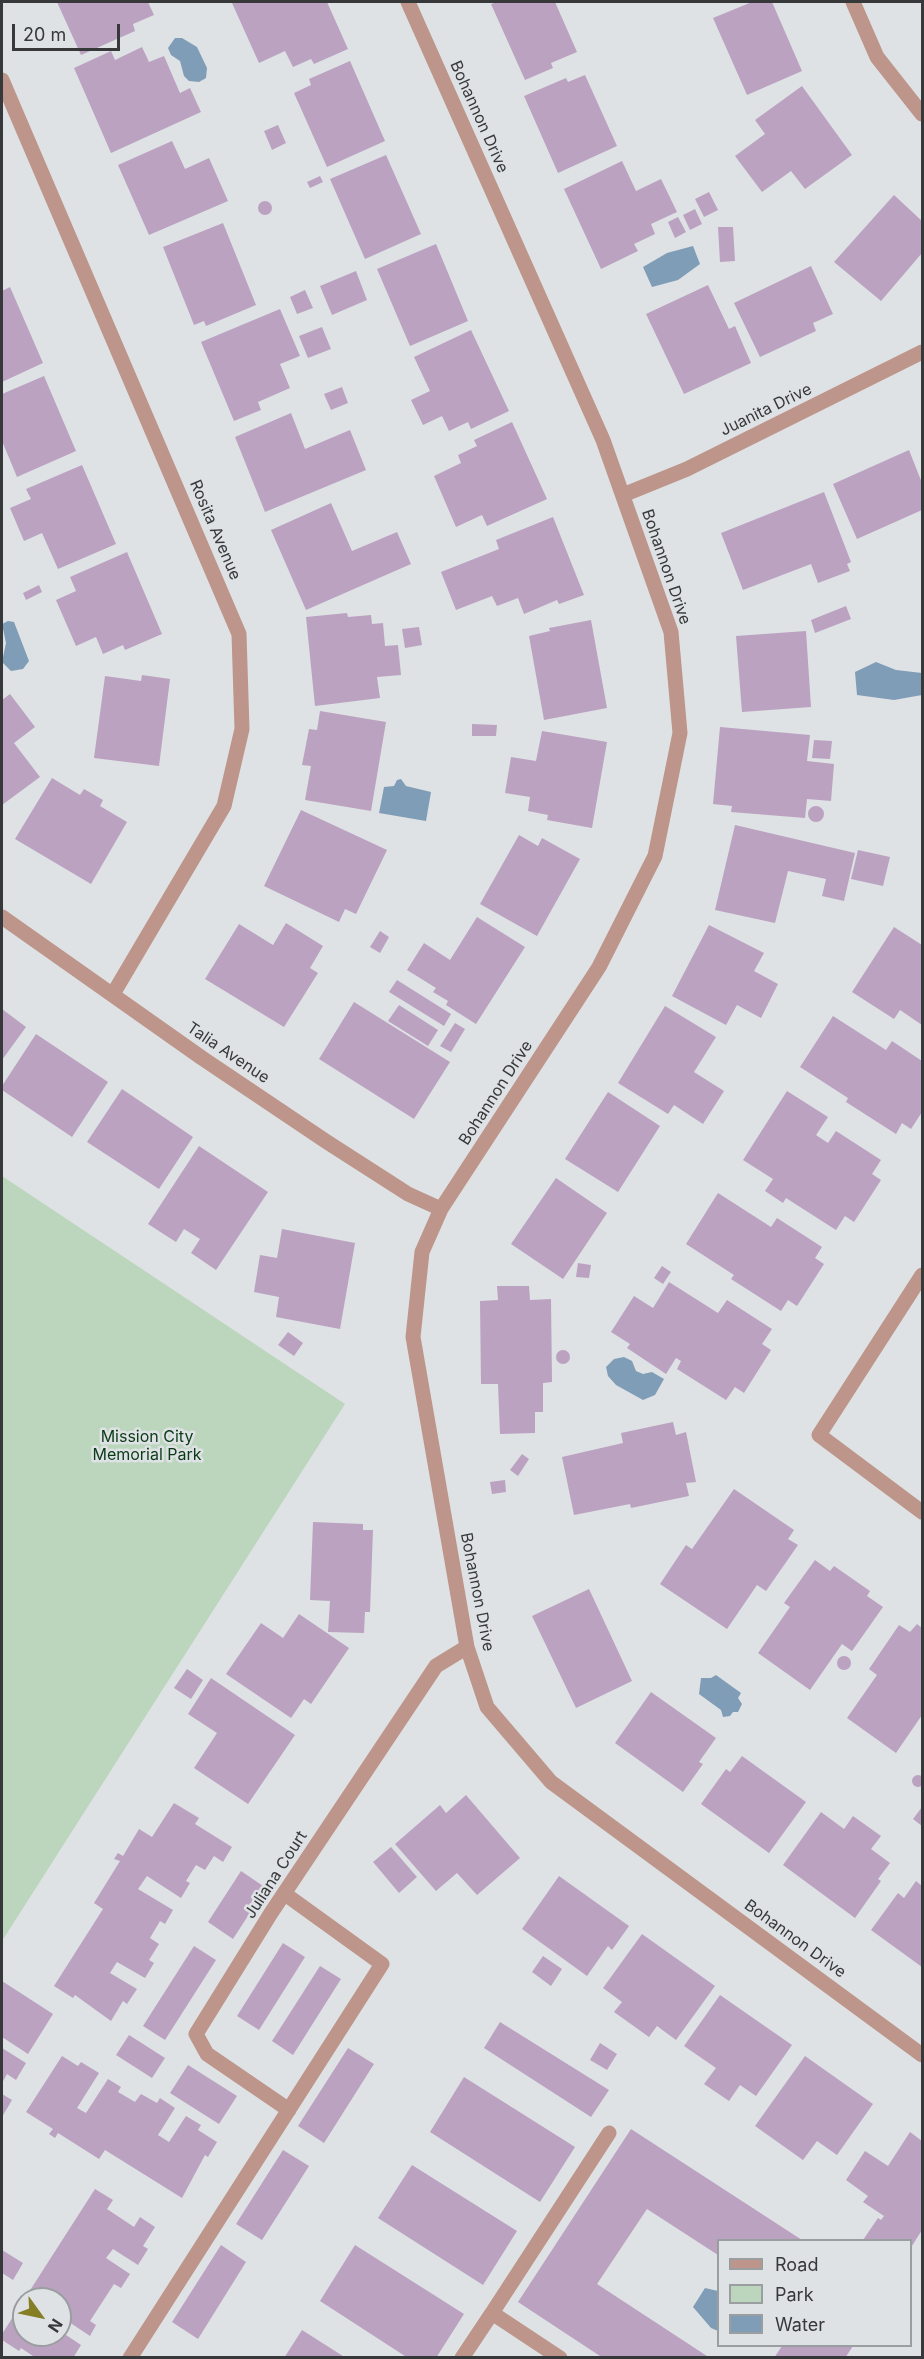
<!DOCTYPE html>
<html>
<head>
<meta charset="utf-8">
<style>
  body { margin:0 }
  #map { position:relative; width:924px; height:2359px; overflow:hidden; background:#dee2e5; font-family:Inter,sans-serif }
  canvas { display:block }
  .frame { position:absolute; inset:0; border:3px solid #37383a; pointer-events:none }
  .legend { position:absolute; left:717px; top:2239px; width:195px; height:108px; box-sizing:border-box; background:#dee2e5; border:2px solid #9b9ea1; margin:0; padding:8px 10px; list-style:none; font-size:18px; color:#37383a }
  .legend li { display:flex; align-items:center; gap:12px; height:30px }
  .legend b { width:30px; border:2px solid #9b9ea1 }
  .north { position:absolute; left:12px; top:2287px; width:60px; height:60px; box-sizing:border-box; background:#dee2e5; border:2px solid #9b9ea1; border-radius:50%; rotate:123deg; font-size:16px; font-weight:700; line-height:24px; text-align:center; color:#37383a }
  .north::after { content:''; display:block; margin:auto; width:21px; height:27px; background:#857e25; clip-path:polygon(50% 0,100% 100%,50% 72%,0 100%) }
  .scale { position:absolute; left:12px; top:24px; width:108px; height:27px; box-sizing:border-box; border:3px solid #37383a; border-top:0; padding-left:8px; font-size:18px; line-height:21px; white-space:nowrap; color:#37383a; -webkit-text-stroke:4px #dee2e5; paint-order:stroke }
</style>
</head>
<body>
<div id="map">
<canvas width="924" height="2359"></canvas>
<div class="frame"></div>
<ul class="legend">
<li><b style="height:8px;background:#bd958a"></b>Road</li>
<li><b style="height:16px;background:#bcd6be"></b>Park</li>
<li><b style="height:16px;background:#7f9db7"></b>Water</li>
</ul>
<div class="north">N</div>
<div class="scale">20 m</div>
</div>
<script>
const context = document.querySelector('canvas').getContext('2d');
context.lineJoin = 'round';
function paint(path, color) { context.fillStyle = color; context.fill(path, 'evenodd'); }
const poly = rows => new Path2D(rows.map(r => 'M' + r).join(''));
function stroke(path, color, width, dash) { context.strokeStyle = color; context.lineWidth = width; context.lineCap = dash ? 'butt' : 'round'; context.setLineDash(dash || []); context.stroke(path); }
function label(font, color, halo, rows, align = 'center') {
  context.font = font + ' Inter,sans-serif'; context.lineWidth = 5; context.setLineDash([]); context.textBaseline = 'middle'; context.strokeStyle = halo; context.fillStyle = color; for (const [text, x, y, turn = 0] of rows) {
    context.save(); context.translate(x, y); context.rotate((+turn || 0) * Math.PI / 180); context.textAlign = isNaN(turn) ? turn : align; if (halo) context.strokeText(text, 0, 0); context.fillText(text, 0, 0); context.restore();
  }
}
const green = poly([
  [2,1176,345,1404,2,1941]
]);
const water = poly([
  [175,38,182,38,197,47,207,68,206,78,199,82,189,81,184,76,180,61,171,55,168,48],
  [693,246,700,264,678,280,652,287,643,267,667,253],
  [8,621,14,622,29,661,23,669,11,671,2,662,6,643,2,624],
  [876,662,896,670,922,673,922,695,894,700,857,695,855,672],
  [401,779,406,786,431,792,426,821,379,813,384,787,394,786,397,780],
  [624,1357,632,1361,636,1371,643,1374,652,1372,664,1379,655,1395,643,1400,616,1385,608,1376,606,1367,614,1359],
  [716,1675,741,1693,738,1698,742,1704,738,1712,733,1712,730,1716,723,1717,721,1710,699,1694,701,1678,711,1678],
  [705,2288,718,2291,718,2331,711,2328,693,2307]
]);
const building = poly([
  [57,2,148,2,154,15,133,24,135,31,81,55],
  [235,2,327,2,348,49,314,64,311,59,293,67,285,51,259,63,232,3],
  [498,2,555,2,577,52,551,63,553,68,525,80,491,4],
  [752,2,772,2,802,71,747,95,713,18],
  [142,47,149,62,164,56,180,93,190,88,201,112,111,153,74,68,111,51,115,60],
  [350,61,385,141,327,167,294,93,311,85,309,79],
  [585,75,617,146,558,173,524,96,566,78,568,82],
  [802,86,852,155,805,189,791,171,762,192,735,156,765,134,755,120],
  [278,125,286,143,272,150,264,131],
  [172,141,185,169,209,158,228,201,149,235,118,165],
  [386,155,421,234,365,259,330,179],
  [622,161,636,191,661,179,677,212,651,224,655,234,634,244,638,251,601,269,564,189],
  [320,176,323,182,310,188,307,182],
  [709,192,718,210,704,217,695,199],
  [894,195,922,221,922,253,881,301,834,262],
  '258 208a7 7 0 1 1 14 0a7 7 0 1 1-14 0Z',
  [695,209,702,224,690,230,683,215],
  [678,217,686,232,675,238,668,222],
  [223,223,256,305,206,326,204,321,194,325,163,247],
  [718,227,733,227,735,261,720,262],
  [436,244,468,321,410,346,377,269],
  [811,266,833,314,813,323,816,331,760,357,734,303],
  [356,271,367,300,332,315,320,286],
  [708,285,729,329,735,326,751,363,684,394,646,314],
  [10,287,43,363,2,382,2,291],
  [305,290,313,308,297,314,290,297],
  [280,309,300,356,280,364,290,388,258,402,261,410,234,421,201,342],
  [322,327,331,349,308,358,299,336],
  [471,330,509,411,471,429,468,422,449,431,442,416,423,425,411,400,430,391,414,357],
  [44,376,76,451,17,477,2,441,2,394],
  [342,387,348,403,331,410,324,394],
  [291,413,305,449,350,430,366,470,265,512,235,437],
  [512,422,547,499,487,526,482,515,456,527,434,476,461,463,458,455,477,446,474,440],
  [909,450,922,483,922,510,857,539,833,484],
  [82,465,116,544,58,569,42,533,24,541,10,508,31,499,26,489],
  [824,492,851,562,847,564,850,571,818,583,811,564,743,590,721,533],
  [331,503,352,551,397,532,411,564,306,610,271,530],
  [553,517,584,595,559,604,557,600,524,614,518,598,497,606,492,596,456,610,441,572,499,549,496,540],
  [127,552,162,634,125,650,123,645,103,654,96,637,76,646,56,600,76,591,70,577],
  [39,585,42,592,26,600,23,593],
  [846,606,851,619,815,633,811,620],
  [347,613,348,617,371,615,372,624,383,623,385,646,398,645,401,675,377,677,380,698,315,706,306,617],
  [591,620,607,708,544,720,529,636,550,631,549,628],
  [419,627,422,645,405,648,402,629],
  [806,631,811,707,742,712,736,636],
  [142,675,170,679,159,766,94,758,105,676,141,681],
  [10,694,35,727,14,743,40,777,2,805,2,700],
  [320,711,386,722,371,811,305,800,311,766,302,765,309,729,317,730],
  [472,724,497,725,496,736,472,736],
  [720,727,810,735,807,761,834,764,831,801,807,799,805,818,731,812,732,806,713,804],
  [542,731,607,742,592,828,547,820,548,815,528,811,530,797,505,793,511,757,536,761],
  [814,740,832,741,830,759,812,758],
  [52,778,80,795,84,789,103,800,100,806,127,822,91,884,15,839],
  '808 814a8 8 0 1 1 16 0a8 8 0 1 1-16 0Z',
  [301,810,387,850,356,914,345,909,339,922,264,886],
  [735,825,855,853,844,901,822,896,826,879,788,871,775,923,715,910],
  [519,835,538,846,542,838,580,859,537,936,480,904],
  [858,850,890,857,883,886,851,879],
  [477,917,525,947,476,1024,446,1005,448,1001,433,992,436,988,407,970,424,943,450,960],
  [286,923,323,946,310,968,318,973,284,1027,205,979,239,924,273,945],
  [709,925,764,953,754,971,778,984,761,1018,737,1005,726,1025,672,996],
  [894,927,922,945,922,1025,900,1010,894,1019,852,992],
  [380,931,389,937,380,953,370,947],
  [397,980,451,1014,444,1026,389,992],
  [354,1002,450,1062,414,1119,319,1059],
  [399,1005,438,1030,428,1046,388,1021],
  [665,1006,716,1037,694,1072,724,1091,703,1124,674,1105,668,1114,618,1083],
  [2,1009,26,1027,2,1060],
  [833,1016,886,1050,892,1041,922,1061,922,1112,911,1129,902,1123,896,1134,846,1102,848,1098,800,1067],
  [455,1023,465,1029,451,1052,440,1046],
  [36,1034,108,1082,72,1137,2,1090,2,1086],
  [122,1089,193,1137,159,1189,87,1142],
  [787,1091,828,1117,816,1135,828,1143,836,1131,881,1160,872,1174,881,1180,854,1222,845,1216,836,1230,786,1198,783,1203,765,1191,773,1179,743,1160],
  [608,1092,660,1126,618,1192,565,1159],
  [199,1146,268,1192,216,1270,191,1253,200,1239,184,1229,176,1242,148,1224],
  [556,1178,607,1213,563,1279,511,1244],
  [718,1193,771,1227,777,1218,822,1247,815,1258,824,1264,797,1306,788,1300,781,1311,731,1279,734,1275,686,1244],
  [282,1229,355,1243,340,1329,276,1317,279,1297,254,1292,260,1255,277,1258],
  [578,1263,591,1265,589,1278,576,1277],
  [662,1266,671,1272,663,1284,654,1278],
  [669,1282,718,1313,727,1300,772,1329,762,1344,771,1350,744,1393,735,1387,726,1400,677,1369,681,1361,676,1358,666,1374,627,1348,630,1344,611,1332,634,1296,653,1308],
  [497,1286,529,1286,530,1300,551,1299,552,1382,543,1383,543,1412,535,1412,535,1433,500,1434,498,1384,481,1384,480,1301,498,1300],
  [288,1332,303,1343,294,1356,278,1345],
  '556 1357a7 7 0 1 1 14 0a7 7 0 1 1-14 0Z',
  [673,1422,676,1435,686,1432,696,1482,686,1483,689,1496,631,1508,630,1504,574,1515,562,1457,623,1443,621,1433],
  [522,1454,529,1459,518,1476,510,1470],
  [505,1480,506,1492,492,1494,490,1482],
  [734,1489,794,1530,788,1539,798,1545,766,1591,757,1585,727,1629,660,1584,686,1545,692,1549],
  [313,1522,363,1524,363,1530,373,1530,370,1612,365,1612,364,1633,328,1632,330,1601,310,1600],
  [815,1560,830,1571,834,1566,870,1591,867,1596,883,1607,852,1651,842,1644,810,1690,758,1653,790,1607,784,1603],
  [589,1589,632,1681,576,1708,532,1616],
  [299,1614,349,1648,311,1704,304,1699,291,1718,226,1674,261,1623,283,1638],
  [917,1624,922,1628,922,1715,896,1753,847,1718,877,1675,869,1669,899,1625,910,1632],
  '837 1663a7 7 0 1 1 14 0a7 7 0 1 1-14 0Z',
  [187,1669,203,1680,191,1699,174,1688],
  [211,1678,295,1735,248,1804,194,1768,217,1733,188,1714],
  [651,1692,716,1738,699,1762,703,1764,683,1792,615,1743],
  [742,1756,806,1802,769,1853,701,1804,726,1769,730,1772],
  '912 1781a6 6 0 1 1 12 0a6 6 0 1 1-12 0Z',
  [466,1795,520,1858,477,1895,457,1873,436,1891,395,1844,440,1805,446,1813],
  [174,1803,199,1818,195,1824,232,1847,223,1862,214,1856,205,1870,196,1865,186,1881,190,1883,181,1898,147,1876,138,1889,173,1910,165,1924,160,1921,150,1938,159,1944,149,1960,154,1963,145,1978,117,1962,110,1973,137,1989,127,2004,123,2001,111,2021,75,1995,73,1998,54,1986,103,1909,94,1903,120,1861,114,1859,118,1853,123,1856,139,1829,152,1837],
  [922,1807,922,1826,913,1819],
  [821,1812,844,1829,853,1816,881,1836,871,1849,890,1863,878,1879,881,1881,855,1918,783,1865],
  [391,1847,417,1877,399,1893,373,1862],
  [241,1871,266,1888,233,1939,208,1922],
  [559,1876,629,1926,612,1950,608,1946,587,1976,522,1929],
  [916,1881,922,1886,922,1967,871,1930,898,1893,904,1898],
  [642,1934,715,1986,676,2040,657,2026,649,2037,614,2012,622,2002,603,1988],
  [283,1943,305,1957,259,2030,237,2016],
  [194,1946,216,1960,165,2040,143,2026],
  [543,1956,562,1969,551,1986,532,1972],
  [320,1966,341,1979,293,2055,272,2041],
  [2,1981,53,2014,28,2054,2,2037],
  [720,1995,792,2045,756,2096,740,2085,729,2101,704,2084,716,2068,684,2046],
  [500,2022,609,2090,591,2117,484,2048],
  [129,2035,165,2058,152,2078,116,2055],
  [600,2043,617,2054,607,2070,590,2060],
  [2,2048,26,2063,16,2080,7,2074,2,2083],
  [348,2048,374,2064,324,2143,298,2126],
  [62,2056,78,2066,81,2062,99,2073,77,2108,86,2113,108,2079,121,2087,118,2092,135,2102,141,2094,157,2103,160,2098,175,2108,158,2135,169,2142,186,2116,201,2125,198,2130,217,2142,208,2157,205,2155,182,2198,105,2150,99,2159,58,2133,55,2138,49,2134,53,2129,26,2112],
  [805,2056,873,2104,837,2155,817,2141,803,2160,755,2126],
  [188,2065,237,2096,219,2124,170,2093],
  [464,2077,575,2147,540,2202,430,2132],
  [2,2094,12,2100,2,2117],
  [631,2129,802,2240,718,2240,718,2255,647,2209,597,2284,710,2358,603,2358,518,2302],
  [910,2132,922,2141,922,2230,910,2249,910,2240,863,2240,878,2218,881,2220,884,2216,863,2202,868,2196,846,2180,865,2151,888,2166],
  [283,2150,309,2166,262,2240,236,2224],
  [412,2165,517,2231,483,2285,378,2218],
  [95,2189,113,2200,107,2209,134,2227,140,2217,155,2227,143,2246,148,2249,138,2265,113,2249,106,2258,130,2274,121,2288,114,2284,90,2321,96,2325,90,2336,60,2316,60,2299,24,2299,24,2335,60,2335,60,2331,81,2345,73,2358,36,2358,21,2348,19,2351,2,2340,2,2334],
  [221,2245,246,2262,198,2339,172,2322],
  [355,2245,464,2314,436,2358,408,2358,320,2301],
  [2,2250,23,2263,13,2280,2,2273],
  [302,2330,346,2358,284,2358],
  [782,2346,853,2346,845,2358,774,2358]
]);
const minor = poly([
  [408,2,603,440,671,632,680,733,655,856,599,967,441,1209,422,1252,413,1337,467,1647,487,1707,551,1782,922,2055],
  [853,2,877,57,922,114],
  [2,80,239,634,242,729,224,806,113,994],
  [623,495,687,469,922,352],
  [2,917,202,1058,327,1142,408,1194,441,1209],
  [922,1275,819,1435,922,1512],
  [289,2110,207,2054,196,2034,271,1913,436,1666,467,1647],
  [492,2313,609,2133],
  [130,2358,382,1964,285,1894],
  [462,2358,492,2313,560,2358]
]);
const streetNames = [
  ["Bohannon Drive",479,117,66],
  ["Juanita Drive",766,410,-26],
  ["Rosita Avenue",215,530,67],
  ["Bohannon Drive",666,567,71],
  ["Talia Avenue",228,1053,34],
  ["Bohannon Drive",496,1093,-57],
  ["Bohannon Drive",477,1592,79],
  ["Juliana Court",276,1875,-57],
  ["Bohannon Drive",795,1939,36]
];
const parkNames = [
  ["Mission City",147,1437],
  ["Memorial Park",147,1455]
];
paint(green, '#bcd6be');
paint(water, '#7f9db7');
paint(building, '#bba2c1');
stroke(minor, '#bd958a', 15);
label('16px', '#37383a', '#dee2e5', streetNames);
label('16px', '#0a3b15', '#dee2e5', parkNames);
</script>
</body>
</html>
